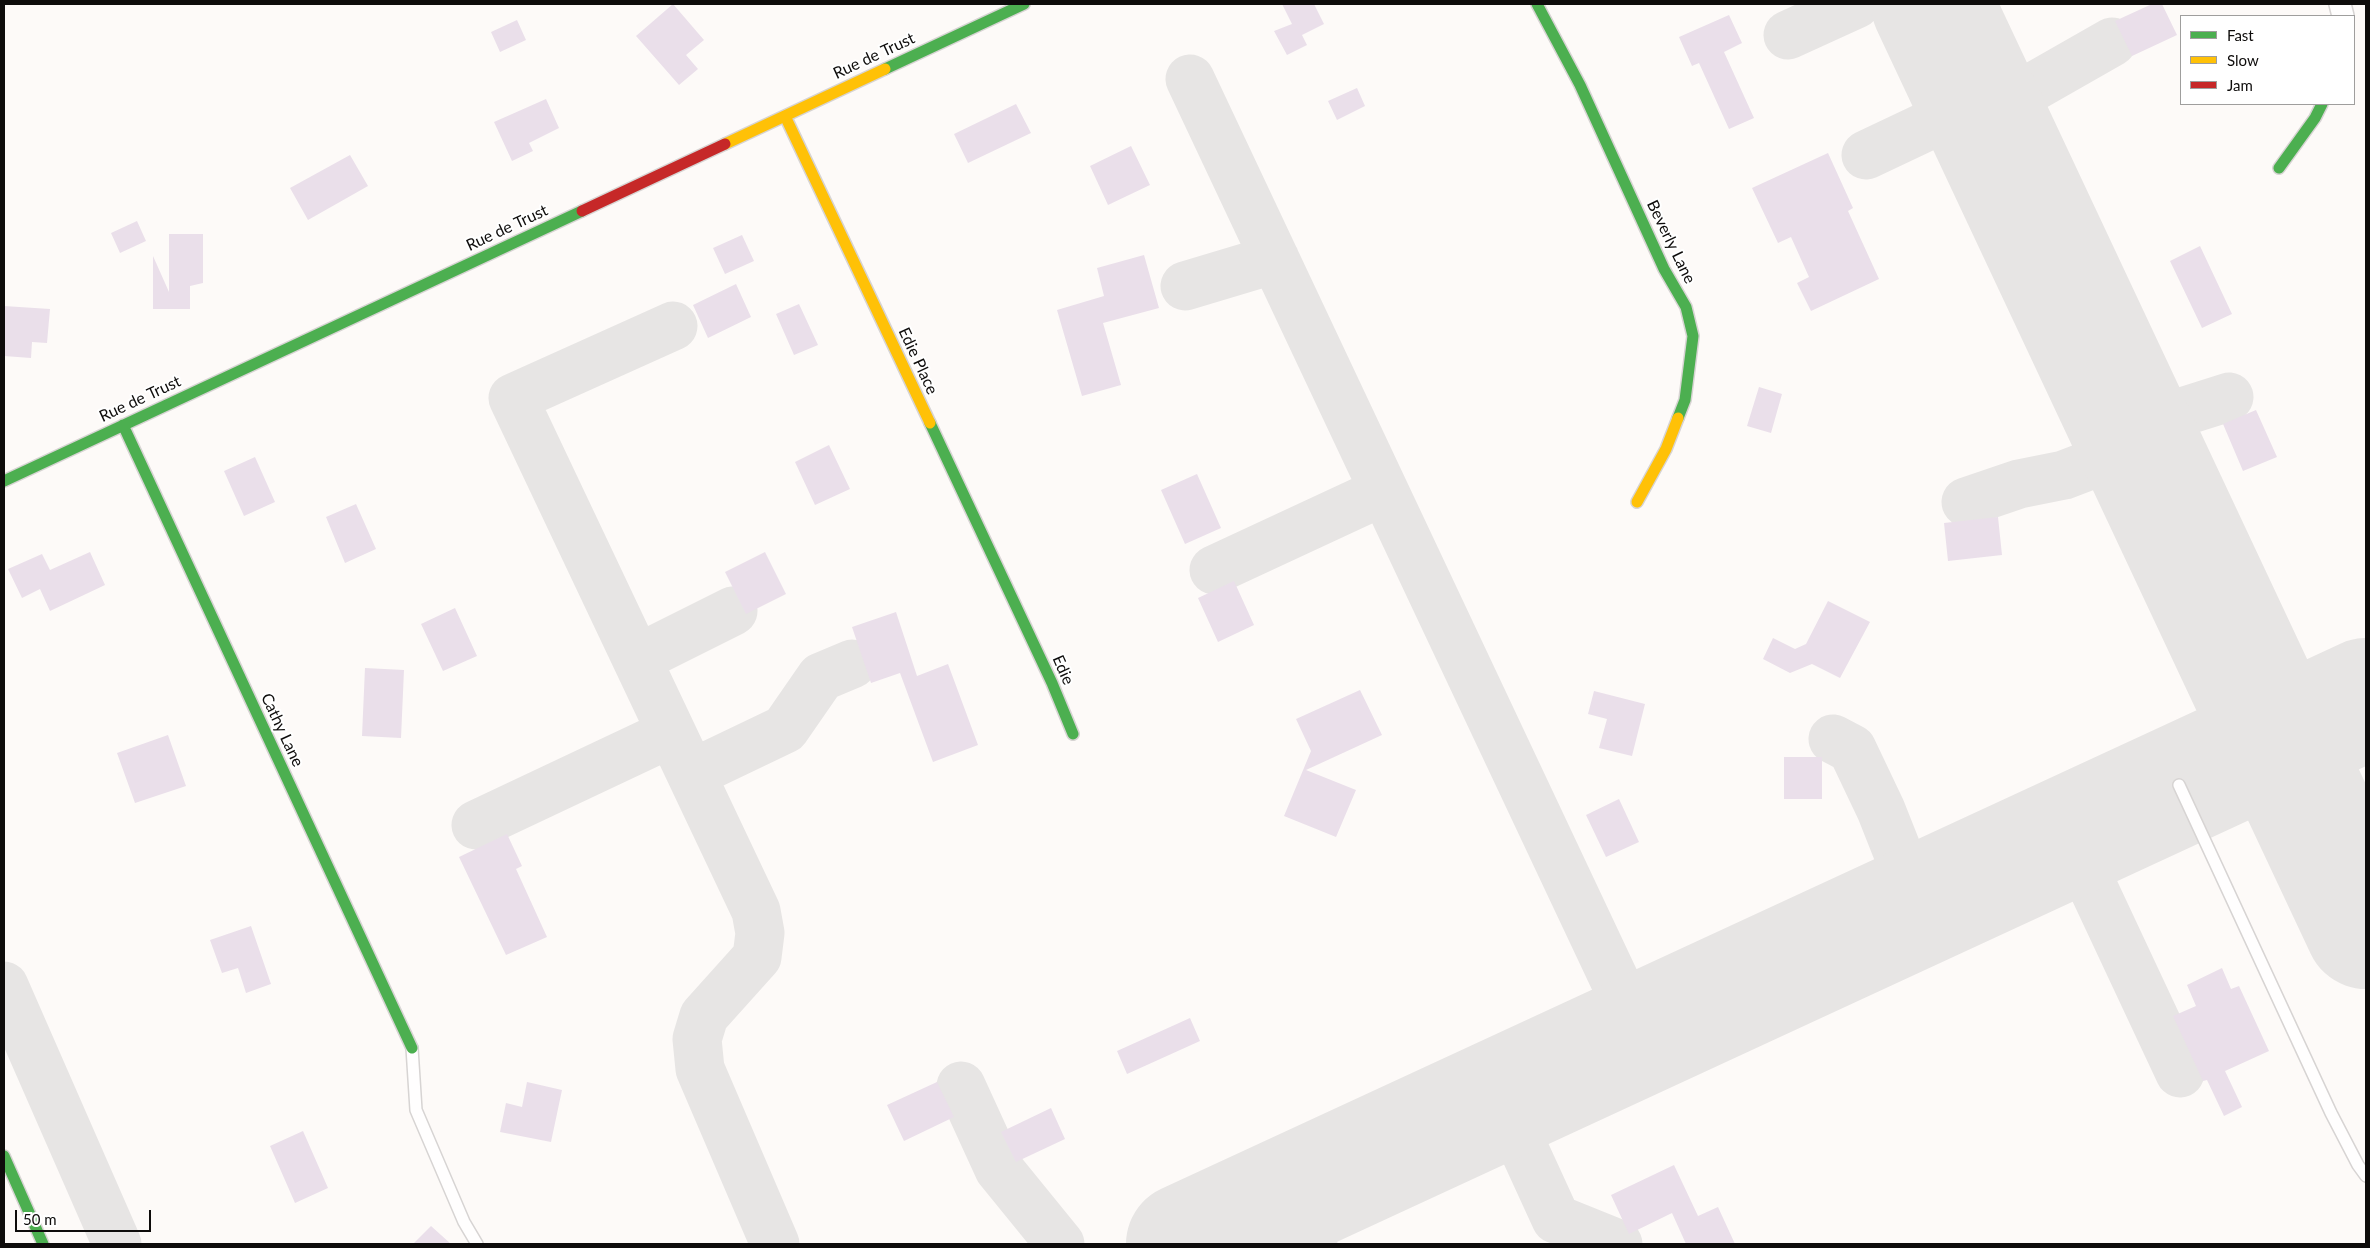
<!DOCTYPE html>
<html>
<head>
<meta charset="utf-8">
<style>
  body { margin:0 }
  #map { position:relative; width:2370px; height:1248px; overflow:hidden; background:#fdfaf8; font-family:Lato,sans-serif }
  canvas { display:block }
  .frame { position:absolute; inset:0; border:5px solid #0e0c0b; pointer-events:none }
  .legend { position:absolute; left:2180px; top:15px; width:175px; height:90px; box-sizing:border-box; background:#fff; border:1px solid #9f9e9d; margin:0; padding:6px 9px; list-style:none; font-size:15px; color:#0e0c0b }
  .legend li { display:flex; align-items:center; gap:10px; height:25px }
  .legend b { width:25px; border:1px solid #9f9e9d }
  .scale { position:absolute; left:15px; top:1210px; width:136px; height:22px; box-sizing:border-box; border:2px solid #0e0c0b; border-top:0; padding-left:6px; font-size:15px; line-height:18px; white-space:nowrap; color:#0e0c0b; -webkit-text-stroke:4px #fff; paint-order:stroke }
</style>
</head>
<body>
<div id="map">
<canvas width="2370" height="1248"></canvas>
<div class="frame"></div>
<ul class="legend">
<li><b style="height:6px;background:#4caf50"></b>Fast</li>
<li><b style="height:6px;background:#ffc107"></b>Slow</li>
<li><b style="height:6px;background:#c62828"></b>Jam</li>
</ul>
<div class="scale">50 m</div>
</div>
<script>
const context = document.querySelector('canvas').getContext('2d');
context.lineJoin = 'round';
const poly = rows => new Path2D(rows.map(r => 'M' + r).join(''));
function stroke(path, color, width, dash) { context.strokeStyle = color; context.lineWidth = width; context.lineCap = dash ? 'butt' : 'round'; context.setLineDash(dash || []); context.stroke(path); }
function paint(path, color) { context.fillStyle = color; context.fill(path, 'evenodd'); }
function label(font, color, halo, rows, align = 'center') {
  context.font = font + ' Lato,sans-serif'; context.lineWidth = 4; context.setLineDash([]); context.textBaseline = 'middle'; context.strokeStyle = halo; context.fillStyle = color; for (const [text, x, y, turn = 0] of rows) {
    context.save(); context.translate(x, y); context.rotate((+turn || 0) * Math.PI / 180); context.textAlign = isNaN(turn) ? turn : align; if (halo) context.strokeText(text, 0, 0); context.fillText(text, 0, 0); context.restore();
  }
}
const taxiway = poly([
  [1788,35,1856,4],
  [1190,79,1640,1034],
  [1984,115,2112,42],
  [1866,155,1978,102],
  [1185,286,1275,259],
  [673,326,513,398,756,911,760,933,757,957,704,1016,697,1039,700,1069,775,1244],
  [2131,428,2229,397],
  [1966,502,2019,484,2064,475,2140,446],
  [1214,570,1384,491],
  [637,659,733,611],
  [1833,739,1852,749,1881,810,1919,906],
  [691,774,785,729,821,677,852,664],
  [476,825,671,733],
  [2069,836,2180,1073],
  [4,986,117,1244],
  [961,1086,999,1169,1060,1244],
  [1501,1099,1556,1219,1618,1244],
  [1292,1196,1313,1244]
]);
const runway = poly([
  [1932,4,2366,928],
  [1187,1244,2366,699]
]);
const building = poly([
  [673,4,704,40,686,55,698,69,679,85,636,36],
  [1282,4,1314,4,1324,24,1302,35,1307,45,1287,55,1274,31,1292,24],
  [2152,4,2162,4,2177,35,2132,56,2115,21],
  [1729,15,1742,43,1724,52,1754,118,1729,129,1699,63,1692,66,1679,37],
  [517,20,526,40,500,52,491,32],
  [1357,88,1365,106,1337,120,1328,101],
  [546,99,559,128,529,143,533,151,512,161,494,122],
  [1016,104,1031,133,968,163,954,134],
  [1131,146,1150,185,1108,205,1090,166],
  [1828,153,1853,208,1848,211,1879,279,1811,311,1797,283,1809,277,1791,237,1778,243,1752,188],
  [350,155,368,186,308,220,290,188],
  [137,221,146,241,120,253,111,233],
  [169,234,203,234,203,283,190,286,190,309,153,309,153,256,169,292],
  [742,235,754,261,725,274,713,248],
  [2200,246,2232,314,2202,328,2170,261],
  [1144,255,1159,308,1103,323,1121,385,1082,396,1057,310,1104,296,1097,268],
  [736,284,751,317,708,338,693,305],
  [799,304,818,345,794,355,776,314],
  [4,306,50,309,47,343,32,342,31,358,4,356],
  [1759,387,1782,394,1771,433,1747,426],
  [2256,410,2277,457,2243,471,2223,424],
  [829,445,850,489,815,505,795,462],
  [255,457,275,502,244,516,224,471],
  [1197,474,1221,528,1185,544,1161,490],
  [356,504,376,549,345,563,326,517],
  [1998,517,2002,555,1948,561,1944,523],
  [90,552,105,585,50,611,40,589,22,598,8,569,42,554,50,570],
  [765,552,786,594,746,614,725,572],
  [1234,581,1254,625,1218,642,1198,598],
  [1828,601,1870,622,1840,678,1812,664,1790,673,1763,659,1773,638,1795,649,1806,644],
  [455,608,477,656,443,671,421,624],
  [896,612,917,676,948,664,978,745,933,762,900,673,871,683,852,627],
  [365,668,404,670,401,738,362,736],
  [1360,690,1382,735,1306,770,1356,790,1336,837,1284,816,1311,751,1296,719],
  [1594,691,1645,704,1632,756,1599,748,1607,719,1588,714],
  [168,735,186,786,135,803,117,753],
  [1784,757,1822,757,1822,799,1784,799],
  [1619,799,1639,842,1606,857,1586,815],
  [507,834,522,866,516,869,547,937,506,955,459,857],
  [251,926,271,984,246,993,238,968,222,973,210,940],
  [2222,968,2231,989,2239,986,2269,1051,2225,1071,2242,1107,2224,1116,2207,1080,2203,1081,2173,1016,2196,1006,2187,985],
  [1190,1018,1200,1041,1127,1074,1117,1051],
  [527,1082,562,1090,551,1142,500,1132,506,1103,522,1107],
  [937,1082,954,1117,904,1141,887,1105],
  [1051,1108,1065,1139,1016,1162,1001,1132],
  [303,1131,328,1188,295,1203,270,1146],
  [1674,1165,1698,1216,1718,1207,1735,1244,1686,1244,1672,1213,1629,1234,1611,1195],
  [431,1226,451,1244,413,1244]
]);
const lane = poly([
  [2179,785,2331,1113,2358,1165,2366,1176],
  [412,1048,416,1110,464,1222,477,1244]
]);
const street = poly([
  [2340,4,2343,16]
]);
const fast = poly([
  [1537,4,1580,85,1664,269,1686,307,1693,336,1685,400,1678,418],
  [885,69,1024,4],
  [2279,168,2315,118,2322,104],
  [930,423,1052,683,1073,734],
  [123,425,412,1048],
  [4,481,582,211],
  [4,1156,43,1244]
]);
const slow = poly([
  [785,116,930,423],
  [725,144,885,69],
  [1637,502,1666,449,1678,418]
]);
const jam = poly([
  [582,211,725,144]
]);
const streetNames = [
  ["Rue de Trust",874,56,-25],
  ["Rue de Trust",507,228,-25],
  ["Beverly Lane",1671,242,64],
  ["Edie Place",918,361,65],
  ["Rue de Trust",140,399,-25],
  ["Edie",1063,670,66],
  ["Cathy Lane",282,730,65]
];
stroke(taxiway, '#e7e5e4', 49);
stroke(runway, '#e7e5e4', 122);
paint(building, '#eadfea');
stroke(lane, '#d7d4d3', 14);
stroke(street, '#d7d4d3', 24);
stroke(fast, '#d7d4d3', 14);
stroke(slow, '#d7d4d3', 14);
stroke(jam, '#d7d4d3', 14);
stroke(lane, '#fffefe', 11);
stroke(street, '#fffefe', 21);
stroke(fast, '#4caf50', 11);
stroke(slow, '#ffc107', 11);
stroke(jam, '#c62828', 11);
label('16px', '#0e0c0b', '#fff', streetNames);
</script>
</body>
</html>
